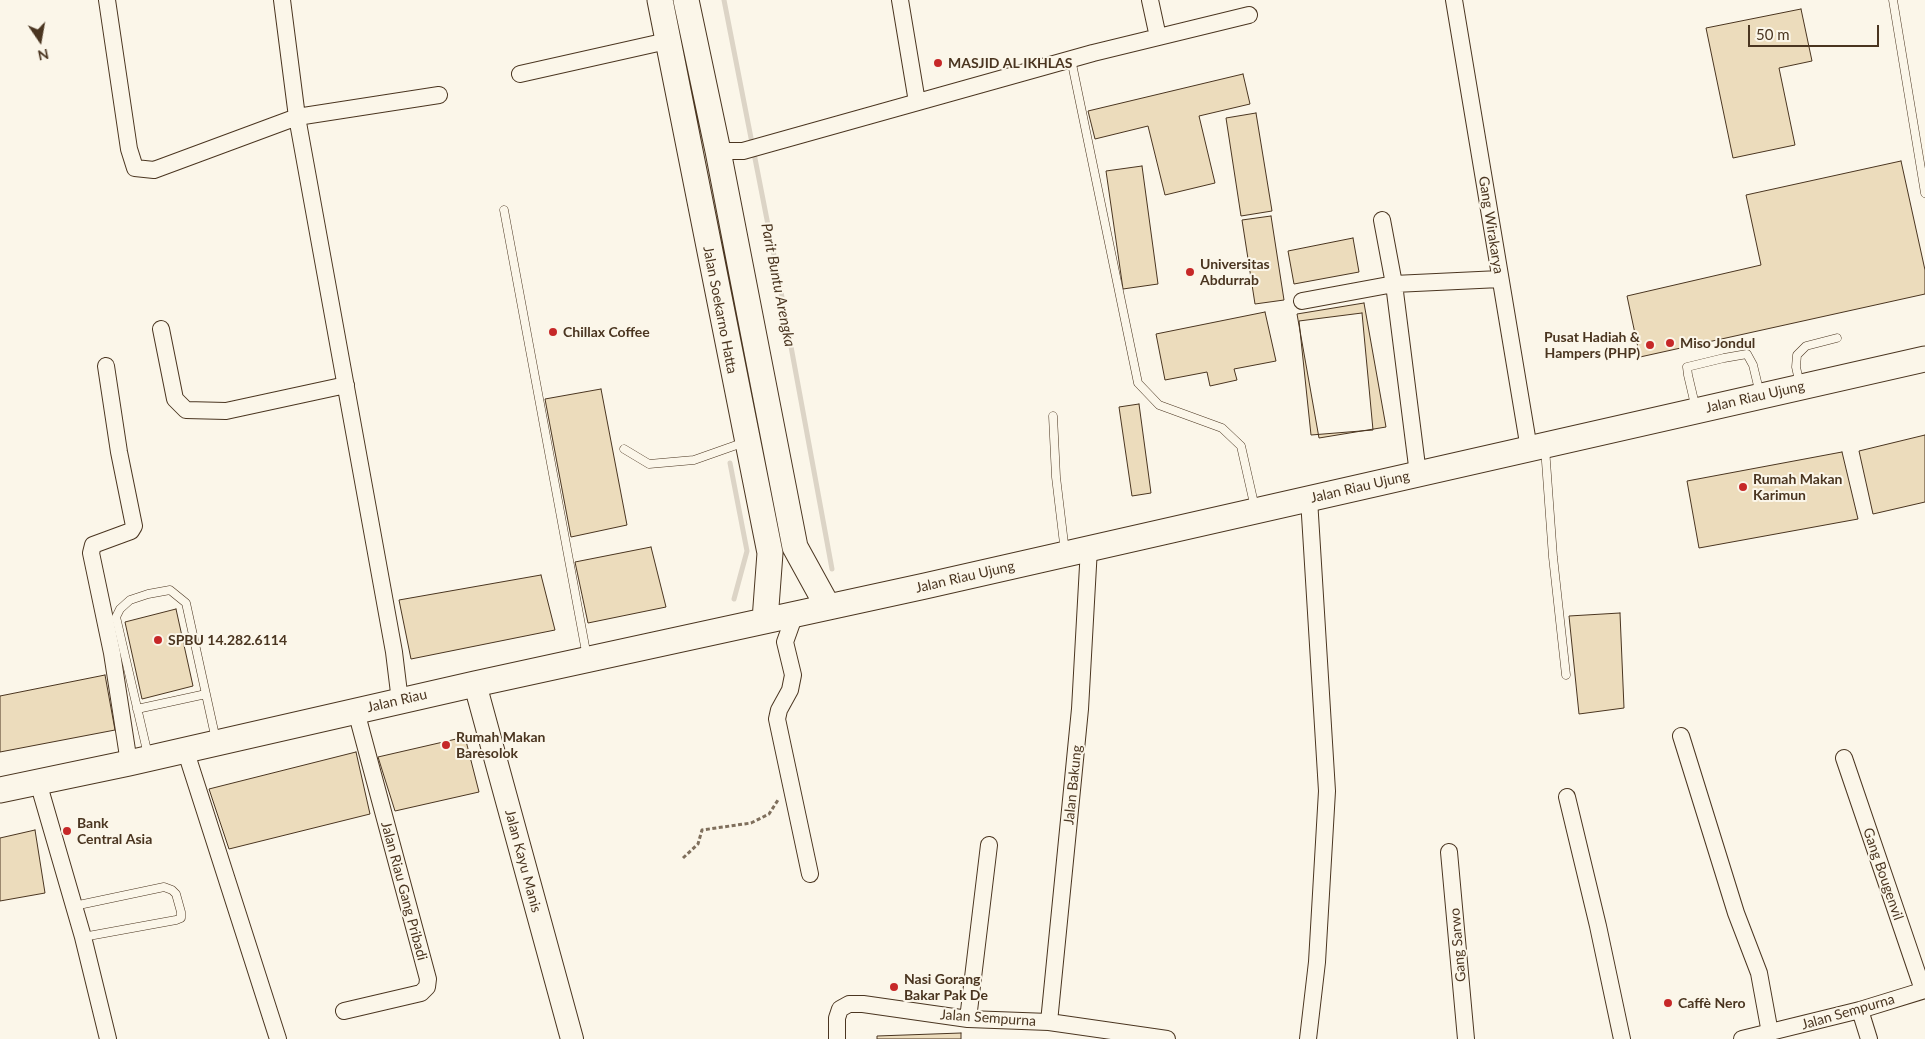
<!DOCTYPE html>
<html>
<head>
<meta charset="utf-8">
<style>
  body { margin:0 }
  #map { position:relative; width:1925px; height:1039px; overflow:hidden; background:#fbf6e9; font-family:Lato,sans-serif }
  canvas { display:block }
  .north { position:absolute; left:15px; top:15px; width:50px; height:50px; -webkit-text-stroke:4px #fbf6e9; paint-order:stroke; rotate:168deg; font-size:14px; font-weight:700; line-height:20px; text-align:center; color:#4a3520 }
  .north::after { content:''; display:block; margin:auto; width:18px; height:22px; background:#4a3520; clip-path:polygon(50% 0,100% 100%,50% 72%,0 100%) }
  .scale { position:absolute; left:1748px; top:25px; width:131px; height:22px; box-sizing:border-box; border:2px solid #4a3520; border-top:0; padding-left:6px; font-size:15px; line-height:18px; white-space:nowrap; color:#4a3520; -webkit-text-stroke:4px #fbf6e9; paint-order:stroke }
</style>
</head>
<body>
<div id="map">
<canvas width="1925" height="1039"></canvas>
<div class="north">N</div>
<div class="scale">50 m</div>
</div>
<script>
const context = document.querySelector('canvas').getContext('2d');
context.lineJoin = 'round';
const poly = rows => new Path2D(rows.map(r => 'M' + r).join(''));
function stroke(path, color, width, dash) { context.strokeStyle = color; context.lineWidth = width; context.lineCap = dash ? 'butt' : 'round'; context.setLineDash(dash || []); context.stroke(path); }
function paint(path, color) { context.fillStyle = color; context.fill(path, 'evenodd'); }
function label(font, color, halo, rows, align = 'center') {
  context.font = font + ' Lato,sans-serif'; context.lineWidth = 4; context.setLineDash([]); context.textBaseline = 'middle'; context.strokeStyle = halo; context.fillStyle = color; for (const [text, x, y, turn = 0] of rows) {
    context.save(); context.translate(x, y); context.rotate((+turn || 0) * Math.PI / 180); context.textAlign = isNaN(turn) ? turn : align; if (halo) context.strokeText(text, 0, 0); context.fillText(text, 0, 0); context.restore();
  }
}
const stream = poly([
  [724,0,778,276,832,569],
  [730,463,747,551,734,599]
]);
const building = poly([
  [1801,9,1812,61,1779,68,1795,145,1733,158,1706,28,1801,9],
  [1243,74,1250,104,1199,116,1215,183,1165,195,1148,126,1095,139,1088,111,1243,74],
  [1256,113,1272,211,1241,216,1226,118,1256,113],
  [1901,161,1925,270,1925,294,1640,357,1627,296,1761,265,1746,195,1901,161],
  [1142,166,1158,284,1123,289,1106,171,1142,166],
  [1271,216,1284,300,1255,304,1242,220,1271,216],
  [1353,238,1359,272,1294,284,1288,251,1353,238],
  [1364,303,1386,427,1319,438,1297,314,1364,303],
  [1265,312,1276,361,1234,369,1237,380,1210,386,1207,372,1165,380,1156,334,1265,312],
  [1362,313,1373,430,1311,435,1299,321,1362,313],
  [601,389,627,525,571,537,545,399,601,389],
  [1139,404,1151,493,1132,496,1119,407,1139,404],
  [1925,435,1925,502,1873,514,1859,451,1925,435],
  [1842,452,1858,519,1699,548,1687,481,1842,452],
  [651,547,666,607,588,623,575,562,651,547],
  [541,575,555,630,411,659,399,600,541,575],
  [176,609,193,686,142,699,125,622,176,609],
  [1620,613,1624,708,1579,714,1569,616,1620,613],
  [105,675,115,730,0,752,0,696,105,675],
  [465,737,479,792,395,811,378,757,465,737],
  [356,752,370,814,229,849,209,789,356,752],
  [35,830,45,893,0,901,0,838,35,830],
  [961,1033,961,1039,877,1039,877,1036,961,1033]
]);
const path = poly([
  [683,858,698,844,702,830,751,823,769,814,778,800]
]);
const lane = poly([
  [1893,0,1925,193],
  [1071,59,1138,383,1159,405,1222,428,1241,446,1255,508],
  [504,210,587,657],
  [1800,385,1796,367,1797,355,1806,346,1837,338],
  [1696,409,1688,375,1687,367,1724,358,1747,354,1753,365,1760,394],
  [1053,416,1056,477,1065,552],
  [1545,448,1553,557,1566,675],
  [624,449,649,464,694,460,745,442],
  [137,709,206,694],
  [148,755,116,617,120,609,130,600,148,594,170,590,186,603,216,740],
  [74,906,164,887,172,890,176,894,181,912,181,918,176,920,83,937]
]);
const street = poly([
  [107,0,129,149,135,168,154,170,297,117,439,95],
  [282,0,297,117,394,652,400,701],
  [900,0,917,102],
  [1150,0,1158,37],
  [1454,0,1529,449],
  [520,74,667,41],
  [718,151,743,151,1093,53,1249,15],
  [1382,220,1394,284,1418,474],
  [1302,301,1394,284,1500,279],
  [161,329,175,399,186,410,226,411,346,385],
  [106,366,119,452,134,526,131,531,93,545,91,553,112,653,129,763],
  [795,614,785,642,793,675,790,690,779,710,777,719,810,874],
  [1681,736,1736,913,1759,973,1770,1033],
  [185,749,278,1039],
  [1844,758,1923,990],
  [38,782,83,937,108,1039],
  [1567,797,1598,926,1622,1039],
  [1449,852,1466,1039],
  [1860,1010,1869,1039],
  [344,1011,421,993,427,987,428,979,356,711],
  [968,1019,989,845],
  [1049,1022,1080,709,1089,548],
  [837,1039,837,1018,840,1009,849,1004,863,1004,968,1019,1049,1022,1167,1039],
  [1308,1039,1317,962,1327,791,1309,499],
  [1742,1039,1860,1010,1925,990]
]);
const secondary = poly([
  [475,684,572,1039]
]);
const primary = poly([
  [660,0,770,553,765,620],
  [686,0,718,151,795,547,828,607],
  [0,790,129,763,475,684,925,586,1925,359]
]);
const markers = [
  [938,63,5,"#c62828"],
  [1190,272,5,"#c62828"],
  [553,332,5,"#c62828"],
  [1670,343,5,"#c62828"],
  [1650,345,5,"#c62828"],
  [1743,487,5,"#c62828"],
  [158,640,5,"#c62828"],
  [446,745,5,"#c62828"],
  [67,831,5,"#c62828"],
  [894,987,5,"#c62828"],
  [1668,1003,5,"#c62828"]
];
const poiNames = [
  ["MASJID AL IKHLAS",948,63],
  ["Universitas",1200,264],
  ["Abdurrab",1200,280],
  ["Chillax Coffee",563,332],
  ["Pusat Hadiah &",1640,337,"right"],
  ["Hampers (PHP)",1640,353,"right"],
  ["Miso Jondul",1680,343],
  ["Rumah Makan",1753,479],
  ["Karimun",1753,495],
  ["SPBU 14.282.6114",168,640],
  ["Rumah Makan",456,737],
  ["Baresolok",456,753],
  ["Bank",77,823],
  ["Central Asia",77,839],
  ["Nasi Gorang",904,979],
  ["Bakar Pak De",904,995],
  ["Caffè Nero",1678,1003]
];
const streetNames = [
  ["Gang Wirakarya",1491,225,81],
  ["Jalan Soekarno Hatta",720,310,79],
  ["Jalan Riau Ujung",1755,397,-13],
  ["Jalan Riau Ujung",1360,487,-13],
  ["Jalan Riau Ujung",965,577,-13],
  ["Jalan Riau",397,701,-13],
  ["Jalan Bakung",1073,785,-84],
  ["Jalan Kayu Manis",523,861,75],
  ["Gang Bougenvil",1883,874,71],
  ["Jalan Riau Gang Pribadi",404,891,75],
  ["Gang Sarwo",1458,945,-95],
  ["Jalan Sempurna",1848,1012,-16],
  ["Jalan Sempurna",988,1018,4]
];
const waterNames = [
  ["Parit Buntu Arengka",778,285,79]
];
stroke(stream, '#dcd4c6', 5);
paint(building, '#ecdcbc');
stroke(building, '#4a3520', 1);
stroke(lane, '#4a3520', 9);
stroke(street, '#4a3520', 18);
stroke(secondary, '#4a3520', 24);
stroke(primary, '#4a3520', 27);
stroke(path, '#7f6f5c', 3, [4, 2.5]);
stroke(lane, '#fbf6e9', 8);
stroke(street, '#fbf6e9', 16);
stroke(secondary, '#fbf6e9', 22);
stroke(primary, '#fbf6e9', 25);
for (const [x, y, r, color] of markers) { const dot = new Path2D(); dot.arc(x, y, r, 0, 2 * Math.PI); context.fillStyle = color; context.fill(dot); stroke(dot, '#fbf6e9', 2); }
label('bold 14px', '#4a3520', '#fbf6e9', poiNames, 'left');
label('14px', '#4a3520', '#fbf6e9', streetNames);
label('italic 15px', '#4a3520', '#fbf6e9', waterNames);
</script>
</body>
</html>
